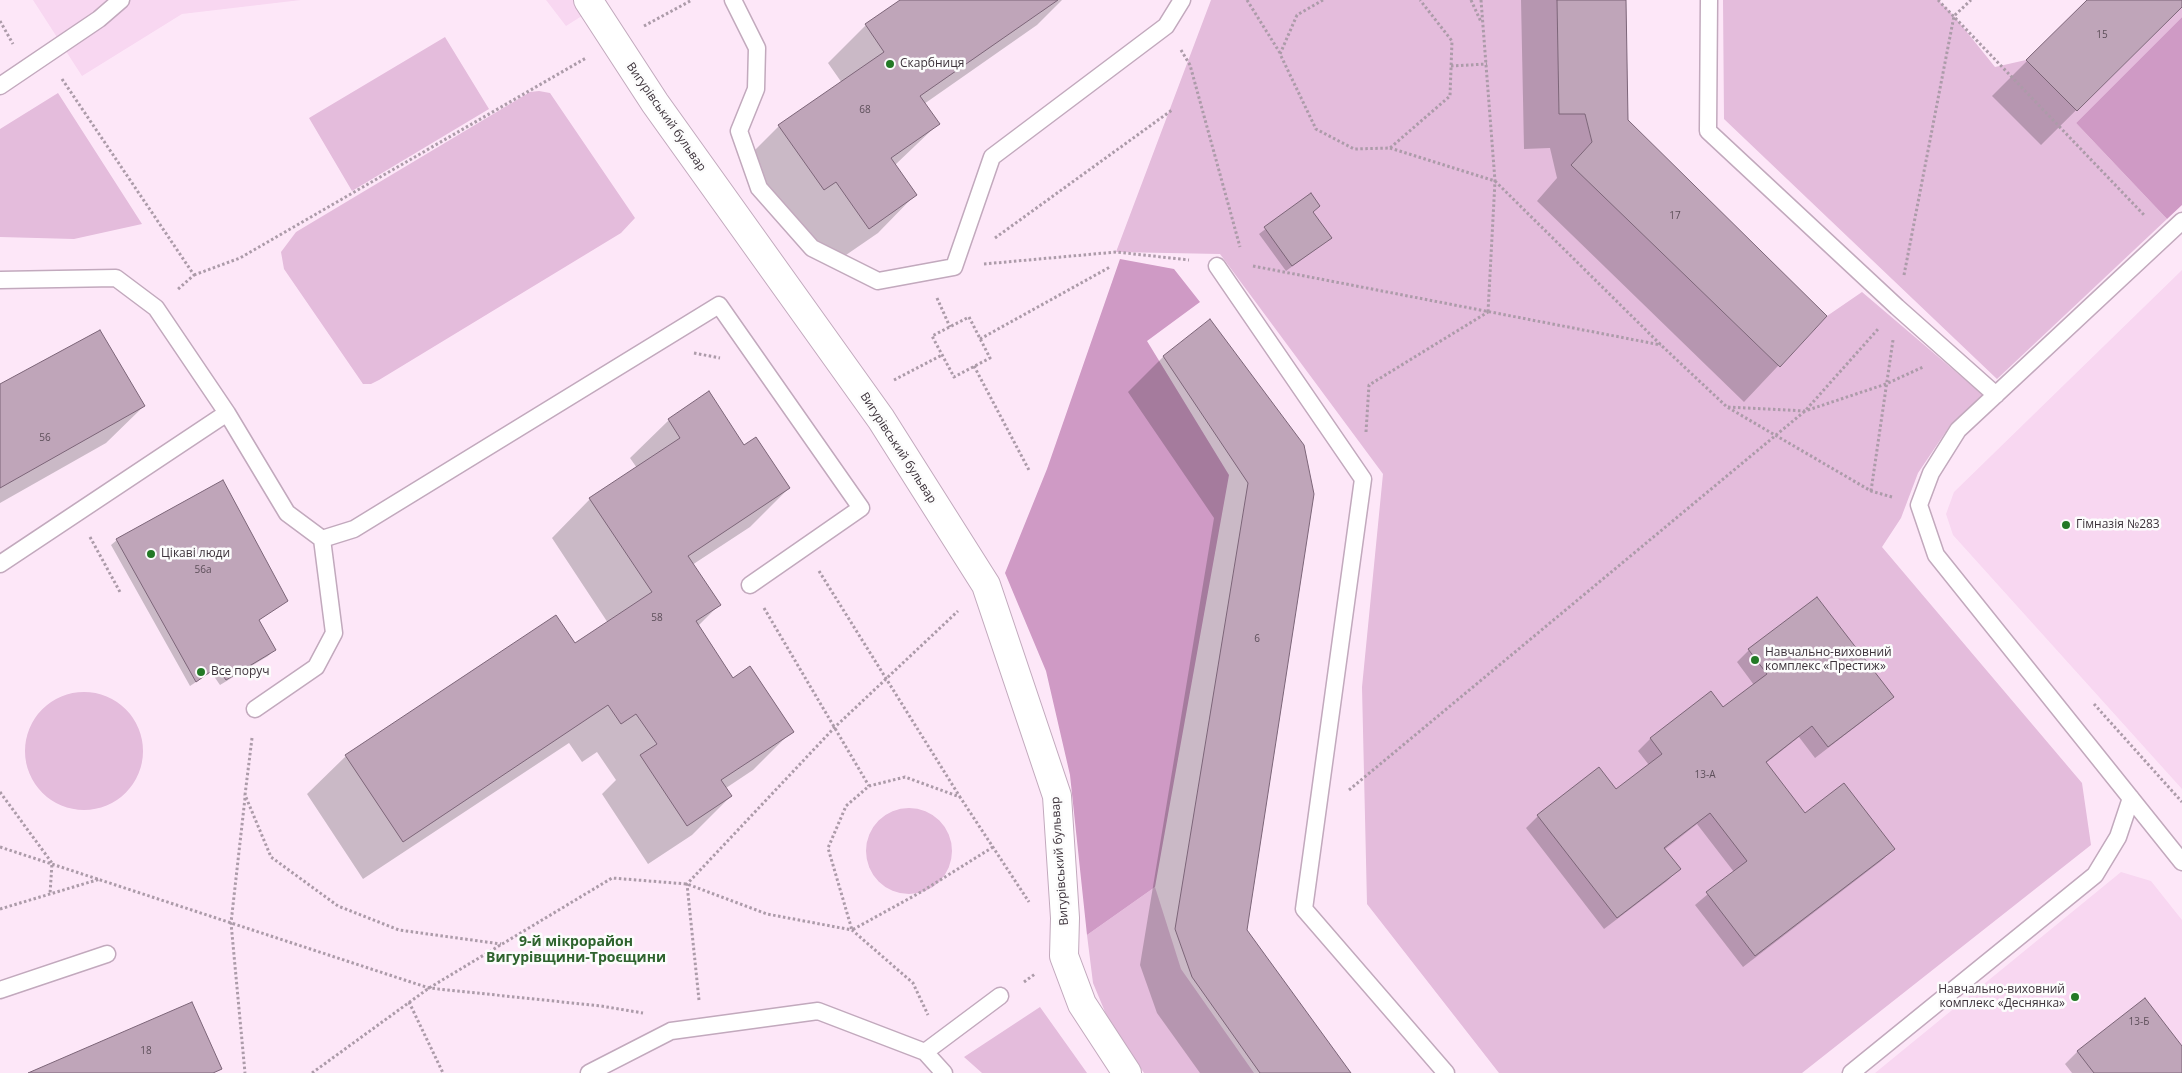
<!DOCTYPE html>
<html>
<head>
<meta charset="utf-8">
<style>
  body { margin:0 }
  canvas { display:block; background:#fde7f8 }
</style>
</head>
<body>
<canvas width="2182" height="1073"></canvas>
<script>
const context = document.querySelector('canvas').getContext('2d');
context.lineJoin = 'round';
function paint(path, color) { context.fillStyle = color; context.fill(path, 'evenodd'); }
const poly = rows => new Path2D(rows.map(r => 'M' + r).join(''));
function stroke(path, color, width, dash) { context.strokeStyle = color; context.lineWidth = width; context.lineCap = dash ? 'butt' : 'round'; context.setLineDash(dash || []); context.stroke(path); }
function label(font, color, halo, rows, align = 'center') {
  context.font = font + ' "Open Sans",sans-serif'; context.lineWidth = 5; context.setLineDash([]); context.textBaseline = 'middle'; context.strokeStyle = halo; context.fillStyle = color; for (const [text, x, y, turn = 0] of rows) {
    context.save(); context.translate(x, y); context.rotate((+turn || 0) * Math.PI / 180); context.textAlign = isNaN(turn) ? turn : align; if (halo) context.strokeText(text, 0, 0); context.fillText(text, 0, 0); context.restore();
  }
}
const built = poly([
  [33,0,301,0,182,14,82,76],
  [546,0,607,0,566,26],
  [2182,270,2182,789,1953,535,1946,514,1954,492],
  [2121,872,2151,881,2182,920,2182,1073,1875,1073]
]);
const green = poly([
  [1211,0,1557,0,1559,114,1585,114,1592,142,1572,165,1780,367,1827,316,1862,292,1983,395,1951,424,1918,473,1901,518,1882,547,2082,783,2091,845,1802,1073,1499,1073,1367,904,1362,687,1383,474,1220,254,1116,252],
  [1723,0,1938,0,1954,16,1995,67,2026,60,2077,111,2182,7,2182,17,2076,123,2167,219,1997,379,1724,119],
  [445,37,489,109,352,191,309,118],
  [539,91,550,93,635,218,621,233,379,380,371,384,363,384,284,269,281,252,296,232,530,92],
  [58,93,142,224,74,239,0,237,0,129],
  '25 751a59 59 0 1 1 118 0a59 59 0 1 1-118 0Z',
  '866 851a43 43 0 1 1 86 0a43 43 0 1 1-86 0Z',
  [1155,887,1181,969,1254,1073,1144,1073,1108,1019,1093,983,1087,935],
  [1040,1007,1087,1073,982,1073,964,1057]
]);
const forest = poly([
  [2182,17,2182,205,2167,219,2076,123],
  [1120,259,1174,269,1200,302,1147,341,1229,475,1155,887,1087,935,1070,775,1046,671,1005,573,1047,469]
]);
const shadow = poly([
  [903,0,1062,0,1037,25,924,104,938,124,895,165,915,195,878,233,830,266,798,219,786,227,741,164,779,126,842,83,828,63,866,25],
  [1521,0,1625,0,1627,120,1825,316,1744,402,1537,201,1557,178,1550,148,1524,149],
  [2088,0,2182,0,2182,5,2041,145,1992,96],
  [1310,195,1312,213,1330,238,1286,271,1259,234],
  [1210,321,1302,446,1246,930,1350,1073,1200,1073,1157,1013,1140,965,1214,518,1128,392,1163,357],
  [0,386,144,406,106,443,0,503],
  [669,420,744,446,789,488,750,527,692,565,719,605,698,626,733,680,792,731,753,770,726,788,731,796,692,835,648,864,602,794,616,780,597,752,582,762,569,743,363,879,307,794,346,756,575,645,608,623,552,538,590,499,637,468,630,458],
  [117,540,287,600,258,621,274,650,268,656,220,685,211,672,190,686,111,545],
  [1749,650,1892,696,1880,708,1815,758,1799,737,1766,763,1805,814,1893,849,1881,861,1743,967,1695,905,1734,872,1697,824,1664,850,1679,869,1667,881,1604,929,1526,828,1538,816,1615,791,1649,765,1638,751,1650,739,1711,693,1723,709,1754,685,1737,662],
  [2145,1000,2182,1048,2182,1073,2072,1073,2065,1064,2077,1052]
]);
const building = poly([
  [900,0,1058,0,920,96,940,124,891,158,917,195,869,229,836,182,824,190,778,125,884,52,865,24,900,0],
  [1557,0,1626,0,1628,120,1827,316,1780,367,1571,165,1592,142,1585,114,1559,114,1557,0],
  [2087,0,2182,0,2182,7,2077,111,2026,60,2087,0],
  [1311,193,1320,206,1313,212,1332,238,1292,266,1264,227,1311,193],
  [1210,319,1304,445,1314,494,1247,930,1351,1073,1260,1073,1192,977,1175,929,1248,483,1163,356,1210,319],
  [100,330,145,406,0,488,0,384,100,330],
  [709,391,744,445,756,437,790,488,688,556,721,605,696,621,733,678,750,666,794,732,721,780,732,796,687,826,640,755,657,744,636,714,621,724,608,705,403,842,345,755,556,615,575,643,652,592,589,498,680,438,668,419,709,391],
  [223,480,288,601,259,620,276,650,226,680,217,667,196,682,116,539,223,480],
  [1817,597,1894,697,1828,747,1812,726,1766,762,1805,813,1844,783,1895,849,1755,956,1706,892,1747,861,1710,813,1664,848,1681,869,1617,918,1537,815,1599,767,1616,789,1662,754,1650,738,1711,691,1723,707,1767,674,1748,649,1817,597],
  [2145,998,2182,1046,2182,1073,2094,1073,2077,1051,2145,998],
  [192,1002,222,1069,213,1073,28,1073,192,1002]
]);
const path = poly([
  [1247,0,1280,53],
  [1323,0,1297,15,1280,54,1316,129,1354,149,1390,148,1450,96,1452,41,1420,0],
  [1471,0,1481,22],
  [1481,0,1495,181,1488,312],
  [1938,0,2145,216],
  [0,21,13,44],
  [644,26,692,0],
  [1181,50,1190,65,1240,247],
  [1451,66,1487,64],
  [62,79,194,275,177,290],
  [1390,148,1495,181,1661,345,1727,407,1871,491,1892,497],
  [995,238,1172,110],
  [984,264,1116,252,1189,260],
  [1253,266,1661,345],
  [194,275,240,258,586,58],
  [1904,275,1954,16,1971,0],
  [937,298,950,327],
  [969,317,990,358,954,377,932,336,969,317],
  [980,339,1110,267],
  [694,353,720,358],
  [974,366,1030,472],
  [894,380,942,355],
  [1728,407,1805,411,1886,384,1923,367],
  [1366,432,1369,385,1488,312],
  [1871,491,1893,340],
  [90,537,120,592],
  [819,571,960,797],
  [764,608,869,786],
  [2094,704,2182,802],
  [252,738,245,795,271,857,338,906,399,930,501,944],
  [1349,790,1805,411,1879,328],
  [0,792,52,863,50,894],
  [245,798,231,923,245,1073],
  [0,847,429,988,601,1006,643,1013],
  [993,847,921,892,852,930,828,848,846,806,869,786,905,777,960,797,1029,902],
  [0,909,100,879],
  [1024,982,1035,974],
  [699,1000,687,884,835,727,958,611],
  [409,1002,443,1073],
  [312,1073,429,988,612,878,687,884,767,914,852,930,913,983,928,1015]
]);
const lane = poly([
  [733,0,757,48,756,89,739,131,759,188,812,248,878,281,954,267,992,157,1166,26,1182,0],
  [1709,0,1708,131,1897,307,1996,395],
  [0,86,99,19,121,0],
  [2182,221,1958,430,1931,473,1919,505,1936,555,2182,862],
  [1217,266,1363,479,1304,909,1446,1073],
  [0,280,116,278,156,308,227,413,287,513,322,539,354,529,719,305,861,508,750,585],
  [0,564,227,413],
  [255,709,316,667,334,633,322,539],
  [0,990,107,954],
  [925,1052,1000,996],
  [589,1073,671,1031,818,1011,925,1052,944,1073],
  [1851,1073,2095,875,2118,837,2131,798]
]);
const street = poly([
  [588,0,655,103,881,419,986,585,1057,796,1065,918,1064,956,1082,1004,1127,1073]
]);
const markers = [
  [890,64,5,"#237926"],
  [2066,525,5,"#237926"],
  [151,554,5,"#237926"],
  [1755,660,5,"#237926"],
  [201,672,5,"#237926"],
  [2075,997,5,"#237926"]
];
const numberNames = [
  ["15",2102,35],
  ["68",865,110],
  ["17",1675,216],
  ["56",45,438],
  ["56а",203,570],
  ["58",657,618],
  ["6",1257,639],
  ["13-А",1705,775],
  ["13-Б",2139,1022],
  ["18",146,1051]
];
const poiNames = [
  ["Скарбниця",900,64],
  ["Гімназія №283",2076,525],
  ["Цікаві люди",161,554],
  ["Навчально-виховний",1765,653],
  ["комплекс «Престиж»",1765,667],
  ["Все поруч",211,672],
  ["Навчально-виховний",2065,990,"right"],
  ["комплекс «Деснянка»",2065,1004,"right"]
];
const streetNames = [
  ["Вигурівський бульвар",666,117,55],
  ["Вигурівський бульвар",898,448,57],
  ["Вигурівський бульвар",1060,861,-94]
];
const neighbourhoodNames = [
  ["9-й мікрорайон",576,942],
  ["Вигурівщини-Троєщини",576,958]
];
paint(built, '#f8d7f1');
paint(green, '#e4bcdc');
paint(forest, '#cf9ac5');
paint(shadow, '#0003');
paint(building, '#bfa5b9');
stroke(building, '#7c6578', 1);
stroke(lane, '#c2a9bd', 19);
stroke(street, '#c2a9bd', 30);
stroke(path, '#ac9ba9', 3, [2.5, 2.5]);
stroke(lane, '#fff', 16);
stroke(street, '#fff', 28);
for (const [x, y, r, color] of markers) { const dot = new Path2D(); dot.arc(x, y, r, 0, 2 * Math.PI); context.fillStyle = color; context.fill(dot); stroke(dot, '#fcfcfc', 2); }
label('10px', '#5d4f5a', null, numberNames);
label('12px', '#3c323a', '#fcfcfc', poiNames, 'left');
label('12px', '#3c323a', '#fcfcfc', streetNames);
label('bold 14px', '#2f632e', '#fcfcfc', neighbourhoodNames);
</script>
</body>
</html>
